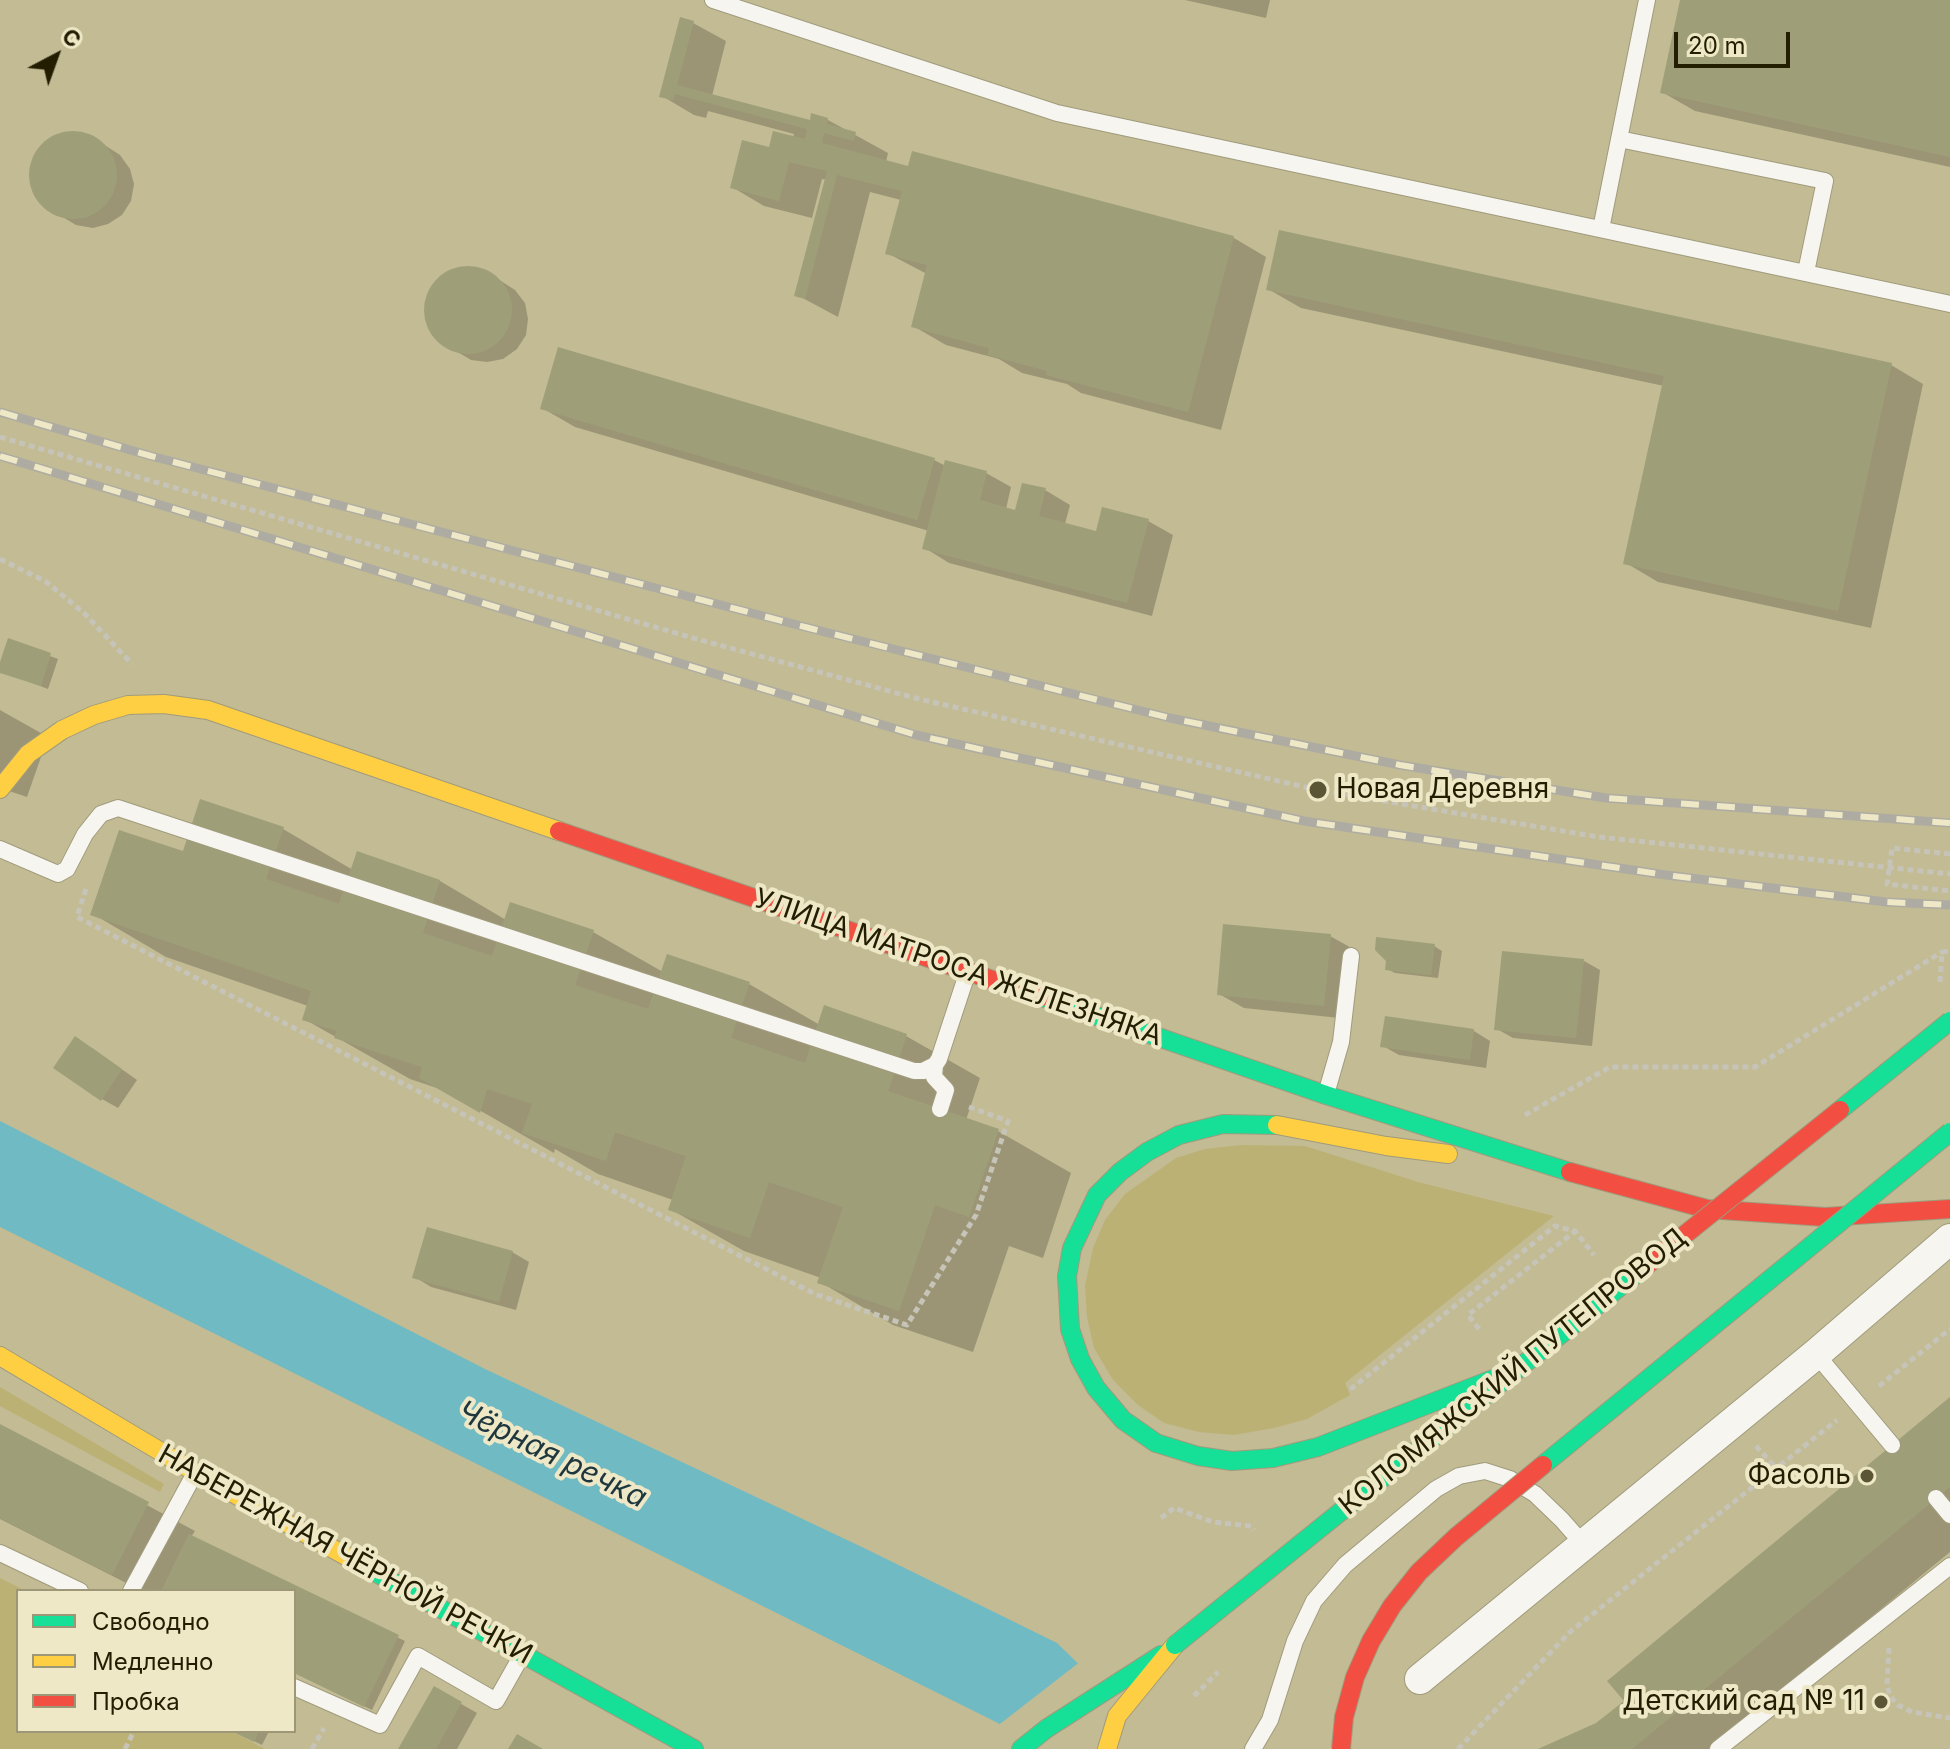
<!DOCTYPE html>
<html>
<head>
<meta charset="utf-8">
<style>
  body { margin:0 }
  #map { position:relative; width:1950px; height:1749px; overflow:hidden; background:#c2bb94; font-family:Inter,sans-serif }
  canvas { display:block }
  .legend { position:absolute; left:16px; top:1589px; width:280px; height:144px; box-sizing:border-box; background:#eee8c6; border:2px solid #9d9778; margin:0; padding:10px 14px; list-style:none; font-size:24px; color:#231e02 }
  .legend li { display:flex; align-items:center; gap:16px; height:40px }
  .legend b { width:40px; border:2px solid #9d9778 }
  .north { position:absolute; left:16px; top:16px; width:80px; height:80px; -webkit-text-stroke:6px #eee8c6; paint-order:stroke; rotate:41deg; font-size:22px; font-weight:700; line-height:32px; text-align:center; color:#231e02 }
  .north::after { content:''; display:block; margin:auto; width:28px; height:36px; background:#231e02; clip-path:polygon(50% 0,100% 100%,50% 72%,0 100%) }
  .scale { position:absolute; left:1674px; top:32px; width:116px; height:36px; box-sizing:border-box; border:4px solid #231e02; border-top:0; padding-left:10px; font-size:24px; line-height:28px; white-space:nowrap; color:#231e02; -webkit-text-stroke:6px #eee8c6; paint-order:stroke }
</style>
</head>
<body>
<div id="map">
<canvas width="1950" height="1749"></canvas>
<ul class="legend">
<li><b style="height:10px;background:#16e098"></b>Свободно</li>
<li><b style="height:10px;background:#ffcf43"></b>Медленно</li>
<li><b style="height:10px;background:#f24e42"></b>Пробка</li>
</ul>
<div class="north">С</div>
<div class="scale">20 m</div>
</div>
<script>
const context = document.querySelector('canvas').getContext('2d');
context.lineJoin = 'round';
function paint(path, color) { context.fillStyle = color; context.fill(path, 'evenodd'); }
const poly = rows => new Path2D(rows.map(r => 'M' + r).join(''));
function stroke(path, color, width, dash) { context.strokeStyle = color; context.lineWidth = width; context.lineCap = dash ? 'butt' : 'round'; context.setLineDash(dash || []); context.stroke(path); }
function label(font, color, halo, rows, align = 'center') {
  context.font = font + ' Inter,sans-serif'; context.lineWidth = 8; context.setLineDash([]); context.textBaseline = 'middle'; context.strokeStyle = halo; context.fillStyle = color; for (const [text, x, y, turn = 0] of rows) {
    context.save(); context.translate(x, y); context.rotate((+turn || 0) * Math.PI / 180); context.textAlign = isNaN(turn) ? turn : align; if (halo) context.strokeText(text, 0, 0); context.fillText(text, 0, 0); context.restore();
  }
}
const green = poly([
  [1242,1145,1305,1146,1418,1182,1554,1216,1345,1383,1350,1395,1307,1419,1274,1428,1234,1435,1199,1432,1164,1423,1138,1405,1113,1380,1094,1348,1087,1317,1085,1286,1093,1248,1105,1220,1125,1194,1176,1158,1205,1149],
  [0,1387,164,1484,160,1492,0,1406],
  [0,1578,26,1591,18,1591,18,1731,231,1731,265,1749,0,1749]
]);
const water = poly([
  [0,1121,485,1369,864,1548,1057,1643,1165,1749,1025,1749,998,1723,0,1227]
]);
const pier = poly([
  [1081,1661,1167,1746,1168,1749,1019,1749,996,1727]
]);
const shadow = poly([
  [1185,0,1270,0,1266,18],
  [1682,0,1950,0,1950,167,1695,111,1662,92],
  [693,23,726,41,712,96,811,122,828,120,888,153,886,162,909,168,913,154,1234,238,1266,257,1221,430,1081,393,1067,384,1022,373,999,359,946,345,913,326,927,274,887,253,901,200,870,192,838,317,797,295,827,180,822,179,812,218,764,206,732,187,770,150,793,138,794,134,708,111,706,118,694,115,662,96],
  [72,133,89,136,106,146,120,155,130,169,134,184,131,201,122,215,108,224,93,228,76,225,44,206,35,193,31,176,34,160,43,146,56,137],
  [467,268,483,270,501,281,515,290,525,303,528,319,526,335,517,349,503,359,487,362,471,360,439,341,430,327,426,311,429,295,438,281,451,271],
  [1268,289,1891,365,1923,384,1871,628,1658,582,1626,563,1664,386,1301,308],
  [542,408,934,460,946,466,986,473,1011,487,1006,509,1017,512,1045,490,1070,505,1065,524,1098,533,1148,521,1173,535,1152,616,949,563,925,548,929,531,575,427],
  [9,641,58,659,48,689,0,671],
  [0,710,48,737,27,797,0,788],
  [283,829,353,870,359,853,440,881,506,920,593,932,663,972,749,984,820,1025,906,1036,980,1078,966,1120,998,1131,1071,1173,1043,1258,1009,1246,973,1352,893,1325,820,1282,821,1278,744,1251,670,1209,673,1200,598,1174,555,1149,554,1153,446,1091,410,1079,304,1019,308,1006,166,957,93,914,184,853],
  [1330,936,1355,950,1349,1019,1244,1008,1219,994],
  [1434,946,1442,951,1438,978,1395,973,1387,969],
  [1584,961,1600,970,1592,1046,1513,1038,1497,1029],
  [1474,1031,1490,1041,1486,1068,1399,1055,1383,1046],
  [92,1048,137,1080,118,1108,102,1099],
  [512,1252,529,1262,516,1310,431,1287,415,1277],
  [1950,1400,1950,1552,1711,1749,1543,1749,1597,1725,1627,1702],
  [0,1426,195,1531,191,1537,405,1641,372,1710,294,1672,294,1591,142,1591,0,1519],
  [435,1689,477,1713,457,1749,401,1749],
  [233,1731,269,1731,262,1745]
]);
const building = poly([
  [1680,0,1950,0,1950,157,1660,93],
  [680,17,694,21,677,85,810,120,811,113,828,118,827,124,856,132,854,141,824,133,822,143,908,166,912,151,1234,236,1188,412,1046,375,1047,371,988,355,989,348,911,327,927,265,885,254,902,191,837,175,805,299,794,296,827,171,789,162,779,201,730,188,742,140,769,147,773,131,805,139,807,129,675,94,673,100,659,97],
  '29 175a44 44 0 1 1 88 0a44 44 0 1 1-88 0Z',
  [1279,230,1892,363,1838,611,1623,564,1664,376,1266,290],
  '424 310a44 44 0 1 1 88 0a44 44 0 1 1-88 0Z',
  [558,347,935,458,917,520,540,409],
  [945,460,987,471,980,500,1015,510,1022,483,1046,488,1039,516,1096,531,1102,507,1149,519,1127,603,922,549],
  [8,638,51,653,41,686,0,673,0,662],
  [200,799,284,827,266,879,339,904,357,851,440,880,423,933,492,956,510,902,594,930,575,985,648,1009,667,954,750,982,731,1038,805,1063,824,1005,907,1034,888,1091,999,1129,969,1217,935,1205,899,1311,817,1283,843,1207,769,1182,750,1238,668,1210,686,1156,615,1132,606,1161,522,1133,532,1104,487,1089,480,1113,419,1078,422,1067,334,1038,337,1031,302,1020,311,991,90,915,119,830,183,851],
  [1223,924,1331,934,1324,1006,1217,995],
  [1376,937,1435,944,1431,975,1385,970,1386,961,1375,950],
  [1502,951,1584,959,1576,1038,1494,1030],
  [1385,1016,1474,1029,1470,1060,1380,1047],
  [75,1036,122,1069,101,1101,53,1068],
  [427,1227,513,1251,499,1302,412,1278],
  [1950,1397,1950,1487,1632,1749,1538,1749,1596,1723,1624,1701,1607,1681],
  [0,1424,149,1502,112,1575,0,1518],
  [189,1534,399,1635,364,1707,294,1673,294,1591,161,1591],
  [434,1686,462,1702,436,1749,398,1749],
  [231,1731,259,1731,254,1742],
  [517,1734,543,1749,508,1749]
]);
const path = poly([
  [0,437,693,638,919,699,1318,790,1599,837,1950,874],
  [0,559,45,581,84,613,132,664],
  [1950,854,1892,848,1887,884,1950,891],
  [86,889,77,917,815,1294,907,1325,976,1215,1008,1121,969,1107],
  [1940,982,1942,952,1950,951],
  [1525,1115,1610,1067,1755,1067,1942,952],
  [1479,1329,1468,1315,1574,1232],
  [1879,1386,1950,1329],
  [1353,1390,1352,1388,1555,1226,1575,1231,1594,1255],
  [1756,1446,1776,1468],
  [1161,1518,1174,1508,1213,1522,1251,1526,1254,1530],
  [1889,1648,1887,1685,1890,1696,1898,1705,1912,1712,1950,1718],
  [1194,1696,1218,1672],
  [125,1749,134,1731],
  [312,1749,324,1728],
  [1458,1749,1570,1632,1837,1420]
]);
const lane = poly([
  [713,0,1057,113,1950,304],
  [1619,139,1825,181,1806,272],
  [1601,229,1647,0],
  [0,849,58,874,67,869,85,834,101,814,118,808,914,1071,923,1071,935,1065,939,1059,967,974],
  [935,1065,934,1077,946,1090,940,1109],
  [1326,1094,1341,1042,1351,956],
  [1816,1354,1892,1445],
  [1936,1498,1950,1515],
  [0,1553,80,1591],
  [131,1591,195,1473],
  [294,1687,380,1725,418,1656,496,1701,522,1655],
  [1253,1749,1270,1720,1295,1641,1314,1601,1345,1565,1436,1489,1459,1476,1485,1471,1510,1479,1535,1494,1562,1520,1584,1545],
  [1718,1749,1950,1566]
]);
const street = poly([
  [1420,1679,1816,1354,1950,1239]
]);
const fast = poly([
  [1042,997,1326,1095,1570,1172],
  [1156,1443,1123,1420,1096,1388,1080,1359,1070,1329,1067,1276,1072,1248,1097,1195,1120,1172,1147,1152,1179,1135,1223,1124,1277,1125],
  [353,1560,694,1749],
  [1021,1749,1046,1729,1161,1655]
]);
const slow = poly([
  [0,789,28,754,62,730,94,715,128,705,164,704,208,710,559,831],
  [1277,1125,1386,1146,1448,1154],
  [0,1356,195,1472,353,1560],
  [1107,1749,1117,1716,1175,1645]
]);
const jam = poly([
  [559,831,1042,997],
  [1570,1172,1707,1209,1825,1217,1950,1209]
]);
const rail = poly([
  [0,412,151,456,809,628,1170,718,1400,765,1606,798,1950,823],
  [0,456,916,735,1304,821,1666,875,1886,902,1950,905]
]);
const fastBridge = poly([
  [1840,1110,1950,1021],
  [1156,1443,1198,1456,1232,1461,1273,1458,1318,1447,1501,1376],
  [1543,1465,1950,1132],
  [1175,1645,1642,1269]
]);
const jamBridge = poly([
  [1642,1269,1840,1110],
  [1341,1749,1344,1717,1355,1677,1371,1641,1392,1606,1419,1572,1456,1537,1543,1465]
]);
const markers = [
  [1318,790,10,"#5b5535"],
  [1867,1476,8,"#5b5535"],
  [1881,1702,8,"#5b5535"]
];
const poiNames = [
  ["Новая Деревня",1336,790,"left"],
  ["Фасоль",1851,1476],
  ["Детский сад № 11",1865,1702]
];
const streetNames = [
  ["УЛИЦА МАТРОСА ЖЕЛЕЗНЯКА",958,968,19],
  ["КОЛОМЯЖСКИЙ ПУТЕПРОВОД",1513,1372,-39],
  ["НАБЕРЕЖНАЯ ЧЁРНОЙ РЕЧКИ",345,1555,29]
];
const waterNames = [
  ["Чёрная речка",552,1455,26]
];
paint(green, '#bcb174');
paint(water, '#6fbac3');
paint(pier, '#c2bb94');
paint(shadow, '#0003');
paint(building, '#9e9f78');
stroke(lane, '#a09b7c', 18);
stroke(street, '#a09b7c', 32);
stroke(fast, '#a09b7c', 20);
stroke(slow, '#a09b7c', 20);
stroke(jam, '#a09b7c', 20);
stroke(path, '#c6c4b9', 5, [6, 4]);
stroke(lane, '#f6f5ef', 16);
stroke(street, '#f6f5ef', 30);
stroke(fast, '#16e098', 18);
stroke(slow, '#ffcf43', 18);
stroke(jam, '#f24e42', 18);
stroke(rail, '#aeaca2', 9);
stroke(rail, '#eee8c6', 6, [18]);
stroke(fastBridge, '#a09b7c', 20, []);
stroke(jamBridge, '#a09b7c', 20, []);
stroke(fastBridge, '#16e098', 18);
stroke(jamBridge, '#f24e42', 18);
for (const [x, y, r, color] of markers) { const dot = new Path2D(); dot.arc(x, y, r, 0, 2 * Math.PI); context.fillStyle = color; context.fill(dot); stroke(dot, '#eee8c6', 3); }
label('28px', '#231e02', '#eee8c6', poiNames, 'right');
label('28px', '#231e02', '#eee8c6', streetNames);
label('italic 30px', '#1e373e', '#eee8c6', waterNames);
</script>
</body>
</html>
